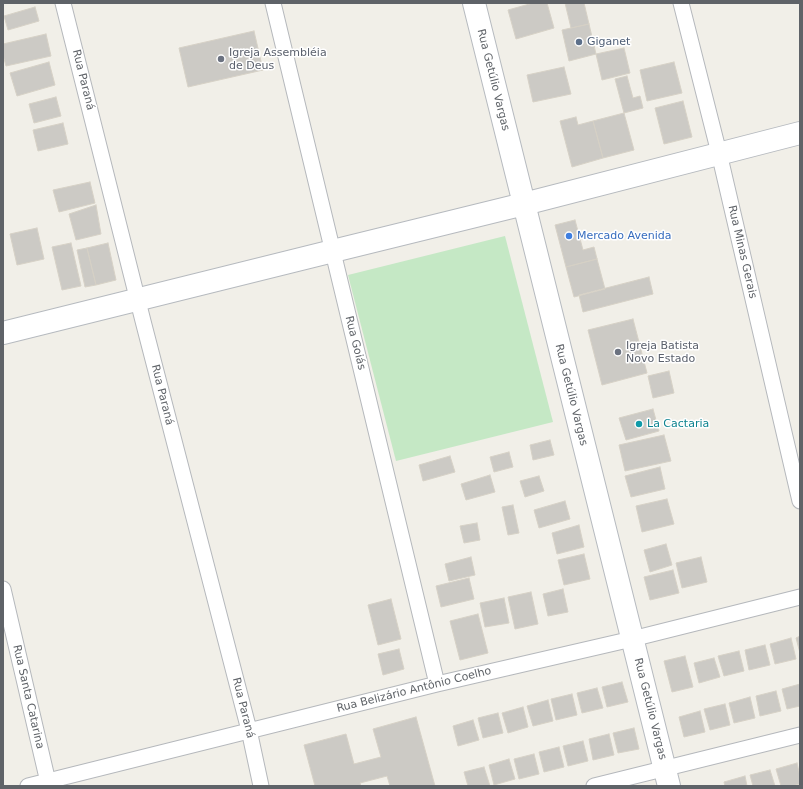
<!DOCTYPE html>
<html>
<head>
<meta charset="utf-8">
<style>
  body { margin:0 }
  #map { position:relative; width:803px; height:789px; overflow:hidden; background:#f1efe8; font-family:"DejaVu Sans",sans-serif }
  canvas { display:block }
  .frame { position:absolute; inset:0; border:4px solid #5f6368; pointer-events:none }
</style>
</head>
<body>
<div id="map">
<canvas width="803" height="789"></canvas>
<div class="frame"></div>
</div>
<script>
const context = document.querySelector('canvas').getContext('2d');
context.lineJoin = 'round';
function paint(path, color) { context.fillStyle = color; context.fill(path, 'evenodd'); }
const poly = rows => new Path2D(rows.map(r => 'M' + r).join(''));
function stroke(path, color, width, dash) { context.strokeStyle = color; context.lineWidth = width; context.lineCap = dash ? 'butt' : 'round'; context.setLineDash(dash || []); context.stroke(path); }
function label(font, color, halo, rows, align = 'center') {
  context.font = font + ' "DejaVu Sans",sans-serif'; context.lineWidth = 3; context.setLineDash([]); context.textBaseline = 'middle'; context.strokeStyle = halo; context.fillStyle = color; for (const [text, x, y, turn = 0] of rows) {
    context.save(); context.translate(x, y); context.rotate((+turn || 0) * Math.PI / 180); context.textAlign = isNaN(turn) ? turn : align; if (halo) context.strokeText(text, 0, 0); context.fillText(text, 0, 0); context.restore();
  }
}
const green = poly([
  [505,236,553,422,396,461,348,275]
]);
const building = poly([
  [533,3,547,3,554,28,516,39,508,10,533,3],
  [565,3,584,3,589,24,571,28,565,3],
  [35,7,39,21,8,30,4,16,35,7],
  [589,24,596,54,569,61,562,30,589,24],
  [254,31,263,70,188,87,179,48,254,31],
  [46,34,51,56,6,66,3,55,3,44,46,34],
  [624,48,630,73,602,80,596,54,624,48],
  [49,62,55,85,17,96,10,73,49,62],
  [674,62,682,93,647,101,640,70,674,62],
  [564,67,571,94,533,102,527,75,564,67],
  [627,76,633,98,640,96,643,108,624,113,615,79,627,76],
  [56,97,61,116,34,123,29,104,56,97],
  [683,101,692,137,664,144,655,108,683,101],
  [624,113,634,150,603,158,593,121,624,113],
  [576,117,578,125,593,121,603,158,572,167,560,121,576,117],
  [63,123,68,144,38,151,33,130,63,123],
  [90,182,95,203,59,212,53,190,90,182],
  [96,205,101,234,76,240,69,214,96,205],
  [575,220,583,250,594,247,597,259,566,267,555,225,575,220],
  [37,228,44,259,17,265,10,234,37,228],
  [71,243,81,286,62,290,52,247,71,243],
  [108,243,116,280,96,285,87,248,108,243],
  [87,248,96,285,85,287,77,250,87,248],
  [597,259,605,289,574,297,566,267,597,259],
  [649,277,653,294,583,312,579,295,649,277],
  [633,319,647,373,602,385,588,330,633,319],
  [669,371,674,393,653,398,648,376,669,371],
  [653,409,659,431,626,440,619,418,653,409],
  [664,435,671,461,625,471,619,445,664,435],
  [550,440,554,455,533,460,530,445,550,440],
  [509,452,513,467,494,472,490,457,509,452],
  [450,456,455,472,423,481,419,465,450,456],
  [660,467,665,489,631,497,625,476,660,467],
  [490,475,495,492,466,500,461,484,490,475],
  [539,476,544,491,525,497,520,481,539,476],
  [667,499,674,524,642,532,636,506,667,499],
  [565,501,570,519,539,528,534,510,565,501],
  [513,505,519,533,508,535,502,507,513,505],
  [477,523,480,540,464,543,460,526,477,523],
  [579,525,584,547,557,554,552,533,579,525],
  [666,544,672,565,650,572,644,550,666,544],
  [584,554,590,579,564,585,558,560,584,554],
  [471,557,475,575,449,581,445,564,471,557],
  [701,557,707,582,682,588,676,563,701,557],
  [673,570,679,593,650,600,644,577,673,570],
  [469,578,474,599,441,607,436,586,469,578],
  [563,589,568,612,548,616,543,594,563,589],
  [531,592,538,624,515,629,508,597,531,592],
  [504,598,509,623,485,627,480,603,504,598],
  [391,599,401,639,378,645,368,605,391,599],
  [478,614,488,653,460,660,450,621,478,614],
  [800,636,800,653,796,638,800,636],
  [791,638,796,659,775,664,770,644,791,638],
  [765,645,770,665,749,670,745,650,765,645],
  [399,649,404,669,383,675,378,654,399,649],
  [739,651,744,671,724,676,718,656,739,651],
  [685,656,693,687,672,692,664,661,685,656],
  [714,658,720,677,699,683,694,663,714,658],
  [622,682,628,702,607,707,602,687,622,682],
  [800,684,800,706,787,709,782,689,800,684],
  [597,688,603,708,582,713,577,693,597,688],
  [776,691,781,711,760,716,756,696,776,691],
  [572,694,577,715,556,720,551,699,572,694],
  [750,697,755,718,734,723,729,703,750,697],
  [548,700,553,721,533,726,527,706,548,700],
  [725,704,730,725,710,730,704,709,725,704],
  [523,707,528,727,508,733,502,713,523,707],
  [700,711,705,732,684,737,679,717,700,711],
  [498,713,503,733,483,738,478,718,498,713],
  [416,717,435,786,390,786,387,776,360,783,361,786,315,786,304,745,346,734,354,764,381,757,373,729,416,717],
  [473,720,479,740,458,746,453,726,473,720],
  [634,728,639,749,618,753,613,733,634,728],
  [609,734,614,755,593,760,589,739,609,734],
  [583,741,588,761,568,766,563,746,583,741],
  [559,747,564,767,544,772,539,752,559,747],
  [534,754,539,774,519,779,514,759,534,754],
  [509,759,515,779,494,785,489,765,509,759],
  [797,763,800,776,800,784,792,786,781,786,776,769,797,763],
  [484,767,490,786,468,786,464,772,484,767],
  [770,770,775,786,753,786,750,775,770,770],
  [745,776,747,786,725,786,724,782,745,776]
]);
const street = poly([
  [63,3,143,321,249,730,261,786],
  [273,3,437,684],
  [681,3,719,153,800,501],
  [3,589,48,782],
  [28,786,437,684,632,639,800,597],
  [594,786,800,735]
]);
const secondary = poly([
  [474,3,669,786],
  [3,333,333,251,524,204,800,133]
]);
const markers = [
  [579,42,4,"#5c6f8a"],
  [221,59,4,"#6b7280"],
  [569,236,4,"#3f7fe0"],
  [618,352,4,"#6b7280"],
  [639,424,4,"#0f9aa8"]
];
const serviceNames = [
  ["Giganet",587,42]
];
const worshipNames = [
  ["Igreja Assembléia",229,53],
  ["de Deus",229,66],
  ["Igreja Batista",626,346],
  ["Novo Estado",626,359]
];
const streetNames = [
  ["Rua Paraná",83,80,76],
  ["Rua Getúlio Vargas",493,80,76],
  ["Rua Minas Gerais",742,252,77],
  ["Rua Goiás",355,343,76],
  ["Rua Paraná",162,395,76],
  ["Rua Getúlio Vargas",571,395,76],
  ["Rua Belizário Antônio Coelho",414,690,-14],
  ["Rua Santa Catarina",28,697,77],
  ["Rua Paraná",243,708,76],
  ["Rua Getúlio Vargas",650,709,76]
];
const shopNames = [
  ["Mercado Avenida",577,236]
];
const cultureNames = [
  ["La Cactaria",647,424]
];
paint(green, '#c5e8c5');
paint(building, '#cccac5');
stroke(building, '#d6d1c6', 1);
stroke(street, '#b5b8bc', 17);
stroke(secondary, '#b6babf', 24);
stroke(street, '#fff', 15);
stroke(secondary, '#fff', 22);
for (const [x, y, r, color] of markers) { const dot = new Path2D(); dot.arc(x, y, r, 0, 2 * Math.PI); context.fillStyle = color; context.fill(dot); stroke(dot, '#fff', 1.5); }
label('11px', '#4e5e75', '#fff', serviceNames, 'left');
label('11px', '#5b616d', '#fff', worshipNames, 'left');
label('11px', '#5f6368', '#fff', streetNames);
label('11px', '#366cbe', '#fff', shopNames, 'left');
label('11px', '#0d838f', '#fff', cultureNames, 'left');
</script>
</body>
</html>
